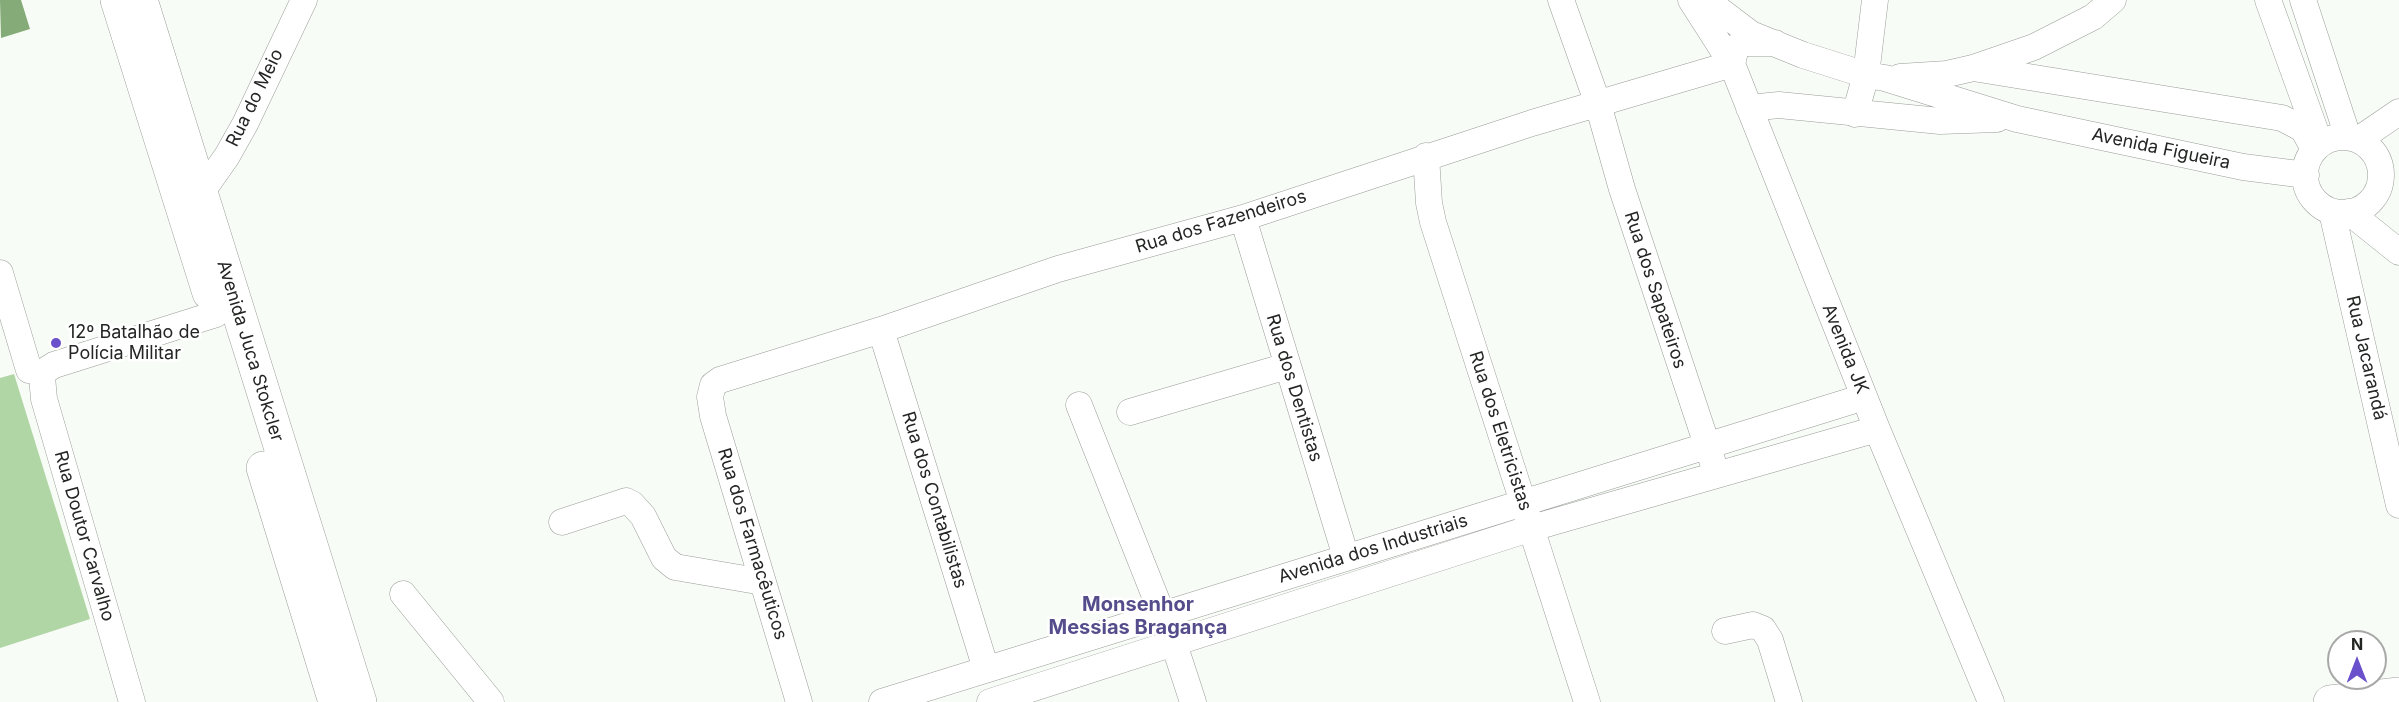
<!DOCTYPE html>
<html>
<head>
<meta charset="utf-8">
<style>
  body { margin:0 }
  #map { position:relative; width:2399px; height:702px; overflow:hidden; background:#f8fcf6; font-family:Inter,sans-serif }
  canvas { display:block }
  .north { position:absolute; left:2327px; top:630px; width:60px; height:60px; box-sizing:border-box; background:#fff; border:2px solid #a7a8a7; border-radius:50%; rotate:0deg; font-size:16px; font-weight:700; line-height:24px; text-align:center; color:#242624 }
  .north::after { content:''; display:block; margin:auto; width:21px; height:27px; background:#6a50ca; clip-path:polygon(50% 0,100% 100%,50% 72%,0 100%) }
</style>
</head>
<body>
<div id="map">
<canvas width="2399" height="702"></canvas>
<div class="north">N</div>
</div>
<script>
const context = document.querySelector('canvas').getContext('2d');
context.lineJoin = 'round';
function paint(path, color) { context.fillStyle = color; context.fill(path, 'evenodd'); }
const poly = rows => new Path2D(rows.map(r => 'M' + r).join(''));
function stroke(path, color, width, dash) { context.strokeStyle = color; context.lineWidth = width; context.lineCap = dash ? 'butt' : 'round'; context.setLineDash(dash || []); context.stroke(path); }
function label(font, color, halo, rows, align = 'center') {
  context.font = font + ' Inter,sans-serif'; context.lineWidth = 5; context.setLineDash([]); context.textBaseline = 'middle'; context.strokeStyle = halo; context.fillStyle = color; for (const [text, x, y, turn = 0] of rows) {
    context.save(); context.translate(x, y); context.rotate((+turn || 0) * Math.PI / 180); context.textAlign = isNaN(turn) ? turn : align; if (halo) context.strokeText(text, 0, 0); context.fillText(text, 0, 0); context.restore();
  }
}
const green = poly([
  [14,374,90,619,0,648,0,378]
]);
const water = poly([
  [0,0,21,0,30,29,1,38]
]);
const minor = poly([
  [1561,0,1598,104,1622,189,1713,463],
  [1691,0,1732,64,1877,429,1991,702],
  [1706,0,1751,34,1803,55,1866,75,1885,78,2017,119,2243,167,2306,175],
  [2268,0,2319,141],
  [2303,0,2348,137],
  [1973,68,2282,118,2303,129,2314,149],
  [1900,77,1947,74,1973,68,2034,47,2093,17,2113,0],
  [1749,108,1779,105,1940,121,1997,119],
  [1855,114,1866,75,1875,0],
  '2305 175a38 38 0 1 1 76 0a38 38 0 1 1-76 0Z',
  [2358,140,2399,112],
  [1426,156,1429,203,1433,222,1587,702],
  [201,193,227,156,245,124,304,0],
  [2332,212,2399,505],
  [2349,212,2399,252],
  [1243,218,1346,557],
  [0,273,29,370],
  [881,330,986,669],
  [1079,405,1174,644,1193,702],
  [1130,412,1287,366],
  [562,522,626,501,632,504,643,516,664,558,675,567,763,582],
  [403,594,491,702],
  [1725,631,1753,625,1763,629,1770,640,1789,702],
  [132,702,44,399,42,377,46,370,54,365,216,314],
  [799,702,713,416,710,397,713,385,720,380,881,330,1058,269,1243,218,1532,123,1732,64,1736,47,1743,43,1775,43],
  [882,702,1864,397],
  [990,702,1532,528,1877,429]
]);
const major = poly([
  [117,0,209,293],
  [141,0,360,702],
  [263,468,335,702]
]);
const highway = poly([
  [2330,702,2399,694]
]);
const markers = [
  [56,343,6,"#6a50ca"]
];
const streetNames = [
  ["Rua do Meio",255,98,-64],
  ["Avenida Figueira",2161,149,12],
  ["Rua dos Fazendeiros",1221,222,-17],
  ["Rua dos Sapateiros",1655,290,72],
  ["Avenida JK",1845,349,68],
  ["Avenida Juca Stokcler",250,351,73],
  ["Rua Jacarandá",2366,358,77],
  ["Rua dos Dentistas",1294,388,73],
  ["Rua dos Eletricistas",1500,431,72],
  ["Rua dos Contabilistas",934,500,73],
  ["Rua Doutor Carvalho",84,536,74],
  ["Rua dos Farmacêuticos",752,544,73],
  ["Avenida dos Industriais",1373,549,-17]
];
const poiNames = [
  ["12º Batalhão de",68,333],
  ["Polícia Militar",68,354]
];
const neighbourhoodNames = [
  ["Monsenhor",1138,605],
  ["Messias Bragança",1138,628]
];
paint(green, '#b1d6a6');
paint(water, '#84ab78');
stroke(minor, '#999d98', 27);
stroke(major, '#999d98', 34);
stroke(highway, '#999d98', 34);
stroke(minor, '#fff', 26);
stroke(major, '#fff', 33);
stroke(highway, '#fff', 33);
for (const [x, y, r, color] of markers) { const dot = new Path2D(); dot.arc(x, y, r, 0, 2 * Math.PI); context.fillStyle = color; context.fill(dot); stroke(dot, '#fff', 2); }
label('18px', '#242624', '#fff', streetNames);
label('18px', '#242624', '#fff', poiNames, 'left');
label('bold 20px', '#554c8b', '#fff', neighbourhoodNames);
</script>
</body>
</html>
